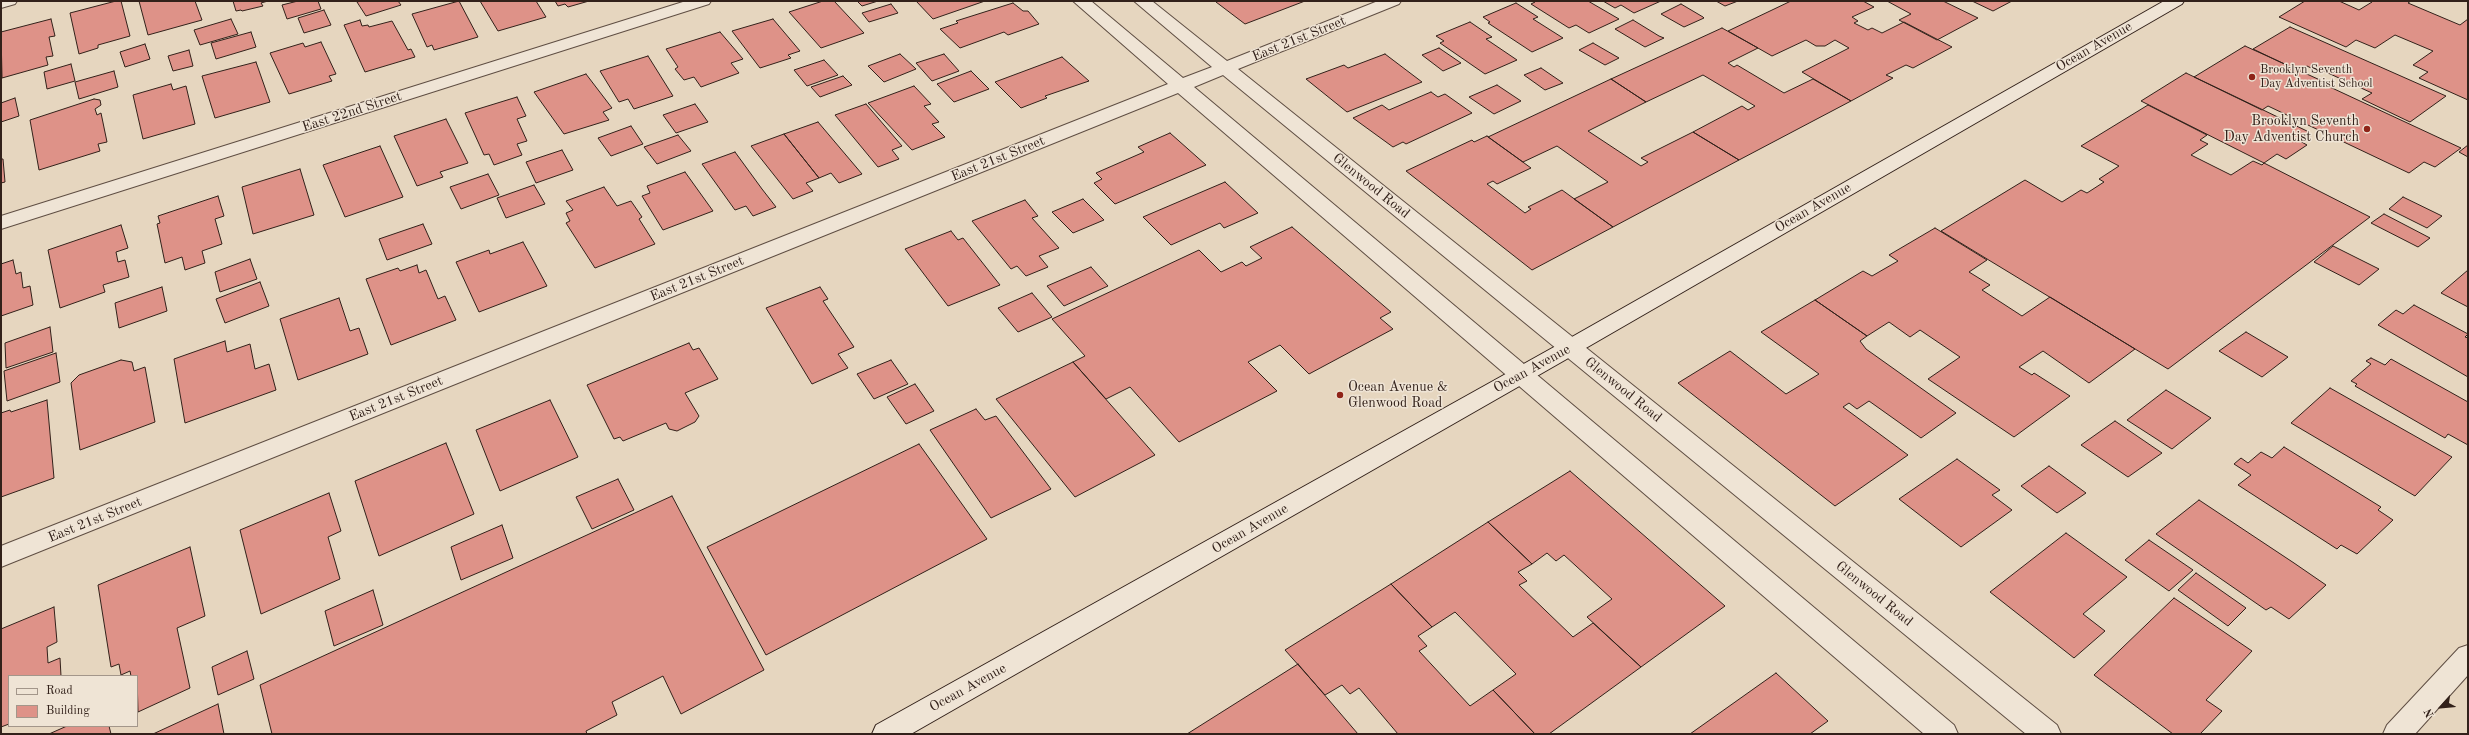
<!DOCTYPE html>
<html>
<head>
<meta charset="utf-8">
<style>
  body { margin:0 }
  #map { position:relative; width:2469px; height:735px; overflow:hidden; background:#e6d6bf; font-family:"Old Standard TT",serif }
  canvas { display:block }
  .frame { position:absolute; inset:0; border:2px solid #32211a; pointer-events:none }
  .legend { position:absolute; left:8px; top:675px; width:130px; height:52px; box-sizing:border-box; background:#efe4d5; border:1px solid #a3968a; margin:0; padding:5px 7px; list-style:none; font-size:12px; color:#32211a }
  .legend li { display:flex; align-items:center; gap:8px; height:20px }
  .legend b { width:20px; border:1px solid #a3968a }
  .north { position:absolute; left:2421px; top:687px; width:40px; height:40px; -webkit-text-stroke:3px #efe4d5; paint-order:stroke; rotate:243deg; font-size:11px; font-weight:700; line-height:16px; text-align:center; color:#32211a }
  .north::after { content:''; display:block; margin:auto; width:14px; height:18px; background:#32211a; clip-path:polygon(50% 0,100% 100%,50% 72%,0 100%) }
</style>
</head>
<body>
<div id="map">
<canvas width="2469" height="735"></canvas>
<div class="frame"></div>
<ul class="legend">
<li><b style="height:5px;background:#efe4d5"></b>Road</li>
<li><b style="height:11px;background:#de9288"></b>Building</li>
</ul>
<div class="north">N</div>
</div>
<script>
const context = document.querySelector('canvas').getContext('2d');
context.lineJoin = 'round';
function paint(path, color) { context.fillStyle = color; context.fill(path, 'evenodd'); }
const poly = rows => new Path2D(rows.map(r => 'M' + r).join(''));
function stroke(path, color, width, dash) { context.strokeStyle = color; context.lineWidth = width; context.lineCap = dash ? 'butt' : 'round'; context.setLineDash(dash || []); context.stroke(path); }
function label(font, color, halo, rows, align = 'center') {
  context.font = font + ' "Old Standard TT",serif'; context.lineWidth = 3; context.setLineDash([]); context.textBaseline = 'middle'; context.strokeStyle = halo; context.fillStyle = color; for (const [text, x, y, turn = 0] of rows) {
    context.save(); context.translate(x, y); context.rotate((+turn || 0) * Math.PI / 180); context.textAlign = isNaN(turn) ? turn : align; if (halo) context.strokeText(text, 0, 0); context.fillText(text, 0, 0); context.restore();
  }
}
const building = poly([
  [116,1,121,1,130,36,98,45,98,48,79,54,70,13,116,1],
  [139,1,195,1,202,20,148,35,139,1],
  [233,1,268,1,261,3,263,6,242,11,241,10,236,11,233,1],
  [298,1,318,1,321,9,287,19,282,5,298,1],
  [361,1,398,1,401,5,366,16,357,2,361,1],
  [459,1,478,37,434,50,432,45,427,47,412,14,459,1],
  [480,1,536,1,546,17,498,31,480,1],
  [555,1,589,1,568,7,565,4,558,6,555,1],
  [823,1,834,1,864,33,821,48,789,12,823,1],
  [857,1,878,1,862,6,857,1],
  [916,1,985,1,933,19,916,1],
  [1219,1,1305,1,1245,24,1216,2,1219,1],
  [1533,1,1588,1,1619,19,1589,33,1576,25,1569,28,1531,4,1535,2,1533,1],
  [1603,1,1661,1,1634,13,1621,5,1615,8,1603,1],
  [1716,1,1738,1,1725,6,1716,1],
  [1791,1,1863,1,1874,7,1852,17,1858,21,1854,23,1868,30,1872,28,1882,33,1904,22,1952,47,1913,68,1906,65,1886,75,1893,78,1851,101,1802,72,1849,48,1835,40,1825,46,1816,46,1806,40,1772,56,1728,31,1791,1],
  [1887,1,1943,1,1978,18,1937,40,1899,20,1911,14,1887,1],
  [1972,1,2012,1,1993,11,1972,1],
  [2305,1,2339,1,2359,10,2372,2,2369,1,2411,1,2408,3,2460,25,2468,19,2468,100,2419,78,2428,72,2413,65,2433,51,2395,35,2375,48,2356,40,2346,47,2279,17,2305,1],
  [1013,3,1023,11,1028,11,1039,24,1008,35,1004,32,960,48,940,29,958,23,956,21,1013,3],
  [1516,3,1538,17,1533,19,1563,38,1532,52,1488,23,1490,22,1483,17,1516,3],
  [891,4,898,13,869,22,862,13,891,4],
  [1681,4,1703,17,1704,18,1684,27,1661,14,1681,4],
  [324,10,331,25,304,33,298,18,324,10],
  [51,19,55,36,49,37,53,56,46,57,48,65,2,78,1,32,51,19],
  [231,19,238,34,200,45,194,30,231,19],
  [773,19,800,51,788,55,791,58,760,68,732,31,773,19],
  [360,20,362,26,368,25,369,27,392,21,408,50,411,49,415,57,365,72,344,25,360,20],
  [1633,20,1659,36,1664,38,1645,47,1615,29,1633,20],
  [1470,22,1492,37,1486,39,1517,60,1485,74,1440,43,1444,41,1436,36,1470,22],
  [2290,27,2446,96,2410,122,2362,99,2372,93,2317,68,2315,70,2307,66,2299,71,2253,49,2290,27],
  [1722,28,1758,48,1728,63,1734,67,1737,65,1784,93,1813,79,1851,101,1739,160,1693,132,1742,106,1748,110,1755,106,1703,75,1646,102,1611,79,1722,28],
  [251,32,256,47,216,59,211,43,251,32],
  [720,32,743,59,731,63,739,73,701,87,694,77,684,80,675,69,678,67,666,49,720,32],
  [321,42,336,74,329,76,332,81,289,94,270,53,303,43,305,47,321,42],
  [1593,43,1619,58,1605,65,1579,50,1593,43],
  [145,44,150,59,125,67,120,52,145,44],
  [2245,46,2320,80,2317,81,2461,148,2435,167,2424,162,2409,173,2268,106,2262,110,2194,77,2245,46],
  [1439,48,1461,63,1443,71,1422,55,1439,48],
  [189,50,193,66,173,71,168,56,189,50],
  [900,54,916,69,884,82,868,66,900,54],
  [944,54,959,71,932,81,916,63,944,54],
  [1385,54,1422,82,1347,112,1306,79,1344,65,1348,68,1385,54],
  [648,56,673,96,634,109,628,99,619,102,600,71,648,56],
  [1062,57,1089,81,1045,96,1047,98,1021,108,995,82,1062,57],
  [824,60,838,75,807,86,794,70,824,60],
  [256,62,270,102,215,118,202,76,256,62],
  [71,64,75,81,47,89,44,72,71,64],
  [1541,68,1563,83,1545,90,1524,75,1541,68],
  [114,71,118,87,79,99,75,82,114,71],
  [971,71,989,89,954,102,937,84,971,71],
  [2186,73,2309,132,2298,140,2307,145,2286,159,2277,154,2264,163,2141,101,2186,73],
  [586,74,612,108,603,112,609,120,564,134,534,92,586,74],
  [843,76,852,85,820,97,811,87,843,76],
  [1611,79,1646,102,1588,131,1641,166,1648,162,1641,158,1693,132,1739,160,1613,227,1574,199,1608,182,1557,146,1523,162,1488,137,1611,79],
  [171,84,173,90,186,86,195,124,143,139,133,95,171,84],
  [1497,85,1521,101,1494,114,1469,97,1497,85],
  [914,86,931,104,924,106,939,122,932,124,945,137,912,150,868,103,914,86],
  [1431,92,1438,97,1445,94,1472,113,1406,144,1403,142,1393,147,1353,118,1382,105,1389,110,1431,92],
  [517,97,526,116,517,119,527,141,517,144,522,155,494,165,489,154,484,155,465,113,517,97],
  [15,98,19,116,1,122,1,103,15,98],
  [94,99,100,100,101,105,95,109,97,115,101,113,107,142,98,144,100,151,39,170,30,120,94,99],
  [695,104,708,122,676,133,663,115,695,104],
  [866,104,902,146,892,150,899,159,878,167,835,115,866,104],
  [2148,105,2207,135,2200,140,2208,144,2191,155,2231,175,2253,161,2262,165,2264,163,2370,217,2168,369,1941,231,2025,180,2062,202,2081,190,2087,193,2104,182,2099,179,2119,166,2081,146,2148,105],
  [446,119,468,163,440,172,443,177,417,186,394,136,446,119],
  [818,122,862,174,839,183,831,173,819,178,784,134,818,122],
  [631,126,643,144,611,156,598,138,631,126],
  [1170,133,1206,165,1115,204,1094,183,1102,179,1096,173,1144,152,1138,147,1170,133],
  [784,134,819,178,806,183,813,191,793,199,751,146,784,134],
  [678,135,691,151,657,164,644,147,678,135],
  [1487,136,1531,168,1497,184,1493,181,1487,184,1525,213,1531,209,1528,207,1562,190,1613,227,1532,270,1406,171,1472,140,1474,142,1487,136],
  [2468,145,2468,157,2459,152,2468,145],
  [380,146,403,197,345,217,323,165,380,146],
  [562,150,573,170,536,183,526,162,562,150],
  [735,152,762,189,776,207,753,216,746,206,735,210,702,164,735,152],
  [1,159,3,159,5,182,1,183,1,159],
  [300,169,314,215,253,234,242,187,300,169],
  [685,172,713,211,663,230,642,196,650,193,647,186,685,172],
  [488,174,499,195,461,209,450,187,488,174],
  [1225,182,1258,213,1224,228,1220,223,1171,245,1143,217,1225,182],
  [534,185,545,204,506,218,497,198,534,185],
  [604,187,617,206,631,201,642,217,639,219,655,244,595,268,566,223,570,221,566,213,573,210,566,201,604,187],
  [218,196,224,216,215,219,222,244,202,251,205,263,185,270,182,257,165,263,157,224,160,223,158,216,218,196],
  [2403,197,2442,216,2427,228,2389,209,2403,197],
  [1083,199,1104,220,1073,233,1052,212,1083,199],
  [1025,200,1038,216,1032,218,1059,248,1039,256,1048,267,1026,276,1017,266,1011,269,972,221,1025,200],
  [2384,214,2430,238,2418,247,2371,223,2384,214],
  [423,224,432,244,387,260,379,239,423,224],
  [121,225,128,248,116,252,118,262,125,260,129,277,103,285,105,292,60,308,48,250,121,225],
  [1292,227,1391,312,1380,318,1393,329,1309,374,1280,345,1248,362,1277,391,1179,442,1130,387,1106,399,1073,362,1085,356,1052,319,1199,250,1221,272,1242,262,1246,266,1262,258,1250,247,1292,227],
  [1935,228,1987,260,1969,272,1990,285,1982,290,2022,316,2050,297,2135,349,2089,383,2043,351,2019,367,2032,375,2034,373,2070,396,2014,437,1928,379,1960,357,1920,330,1910,337,1889,322,1867,336,1815,300,1863,271,1872,276,1898,261,1889,255,1935,228],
  [951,231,958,240,963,238,1000,285,948,306,905,249,951,231],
  [523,242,547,286,479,312,456,262,489,250,490,254,523,242],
  [2333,246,2379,269,2359,285,2314,262,2333,246],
  [250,259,257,279,220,292,215,272,250,259],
  [13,260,16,274,21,272,23,288,30,286,33,305,1,316,1,264,13,260],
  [417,265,419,273,426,270,438,299,445,296,456,320,391,345,366,279,398,268,400,271,417,265],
  [1091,267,1108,286,1064,306,1047,286,1091,267],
  [2468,270,2468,307,2441,293,2468,270],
  [260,282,269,306,225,323,216,299,260,282],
  [162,287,167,311,119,328,115,303,162,287],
  [820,287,828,299,823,301,854,347,838,354,848,368,812,384,766,308,820,287],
  [1032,293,1052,317,1018,332,998,308,1032,293],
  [339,298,350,331,359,328,368,354,298,380,280,319,339,298],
  [1815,300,1867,336,1860,341,1866,349,1956,413,1921,438,1869,401,1857,409,1849,403,1843,407,1908,455,1835,506,1678,383,1730,351,1786,394,1819,374,1761,332,1815,300],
  [2414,305,2468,334,2465,337,2468,338,2468,377,2378,325,2396,310,2403,314,2414,305],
  [50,327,53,352,6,368,5,343,50,327],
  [2246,332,2288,357,2262,377,2219,351,2246,332],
  [225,341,227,352,250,344,255,369,269,364,276,390,185,423,174,359,225,341],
  [689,343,693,350,699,348,718,379,685,393,699,416,695,422,677,431,669,429,666,423,623,441,620,437,614,439,587,385,689,343],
  [56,353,60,382,7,401,4,371,56,353],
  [2371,358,2385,365,2391,359,2468,402,2468,445,2448,434,2445,438,2355,386,2357,384,2351,381,2371,364,2366,361,2371,358],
  [121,360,132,362,134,371,145,367,155,422,80,450,71,383,79,375,121,360],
  [891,360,908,384,874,399,857,374,891,360],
  [1073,362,1155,455,1075,497,996,399,1073,362],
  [915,384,934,411,906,424,887,397,915,384],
  [2330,388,2452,457,2415,496,2291,423,2330,388],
  [2166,390,2211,418,2172,449,2127,420,2166,390],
  [47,400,54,478,1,497,1,413,10,410,11,412,47,400],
  [550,400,578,457,500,491,476,430,550,400],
  [976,409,985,420,996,416,1051,489,991,518,930,430,976,409],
  [2115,421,2162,453,2128,477,2081,445,2115,421],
  [446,443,474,514,379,556,355,481,446,443],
  [919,444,987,539,766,655,707,547,919,444],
  [2284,447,2381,507,2378,510,2393,520,2357,554,2341,545,2337,549,2238,485,2251,475,2234,464,2241,458,2248,463,2261,452,2272,458,2284,447],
  [1957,459,2000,490,1992,495,2012,510,1961,547,1899,499,1957,459],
  [2049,466,2086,493,2057,513,2021,486,2049,466],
  [1570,471,1725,606,1641,667,1587,617,1612,599,1564,555,1556,561,1547,553,1532,564,1488,522,1570,471],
  [618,479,634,510,592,529,576,497,618,479],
  [329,493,341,531,328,537,340,579,261,614,240,530,329,493],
  [672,496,764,670,681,714,663,676,612,702,617,715,586,731,587,734,272,734,260,685,672,496],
  [2199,500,2294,563,2326,585,2289,619,2271,607,2266,610,2156,534,2199,500],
  [1488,522,1532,564,1518,572,1527,581,1519,585,1573,637,1593,623,1641,667,1549,734,1535,734,1493,690,1516,674,1455,612,1432,627,1391,584,1488,522],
  [502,525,513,558,461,580,451,547,502,525],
  [2066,533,2127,577,2083,614,2105,631,2074,658,1990,592,2066,533],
  [2149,540,2193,570,2169,591,2125,560,2149,540],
  [190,547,205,616,177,628,190,688,138,712,137,676,131,676,130,671,121,675,119,664,111,667,98,585,190,547],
  [2196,573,2246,608,2228,626,2178,590,2196,573],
  [1391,584,1432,627,1418,636,1427,646,1419,651,1470,706,1493,690,1535,734,1398,734,1359,688,1350,694,1342,685,1325,695,1285,650,1391,584],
  [373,590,383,625,334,646,325,611,373,590],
  [2174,598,2252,651,2206,700,2222,711,2200,734,2173,734,2094,675,2174,598],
  [54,607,57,642,47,647,48,663,60,658,61,676,9,676,9,724,1,727,1,629,54,607],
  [247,651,254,679,218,695,212,667,247,651],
  [1298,664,1358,734,1187,734,1298,664],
  [1776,673,1828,721,1810,734,1690,734,1776,673],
  [218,704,224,734,153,734,218,704],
  [67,726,109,726,111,734,49,734,67,726]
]);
const minor = poly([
  [1,1,17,1,15,4,1,8,1,1],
  [686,1,711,1,709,4,1,229,1,216,686,1],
  [1073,1,1091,1,1183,78,1212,67,1134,1,1152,1,1227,61,1378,1,1401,1,1399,4,1238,69,2057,725,2061,734,2026,734,1223,75,1194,87,1954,725,1958,734,1924,734,1178,93,1,567,1,546,1168,84,1073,1],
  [2468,645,2468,675,2415,734,2383,734,2387,725,2459,648,2468,645]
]);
const secondary = poly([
  [2164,1,2184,1,2182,4,1579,352,911,734,872,734,876,725,1563,342,2164,1]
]);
const markers = [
  [2252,77,4,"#8f2418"],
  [2367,129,4,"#8f2418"],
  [1340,395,4,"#8f2418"]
];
const farPoinames = [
  ["Brooklyn Seventh",2260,70],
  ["Day Adventist School",2260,84]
];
const streetNames = [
  ["East 21st Street",1299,39,-22],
  ["Ocean Avenue",2094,47,-30],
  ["East 22nd Street",352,112,-18],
  ["East 21st Street",998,159,-22],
  ["Glenwood Road",1371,186,39],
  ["Ocean Avenue",1813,208,-30],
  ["East 21st Street",697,279,-22],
  ["Ocean Avenue",1532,369,-29],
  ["Glenwood Road",1623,390,39],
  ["East 21st Street",396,399,-22],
  ["East 21st Street",95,520,-22],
  ["Ocean Avenue",1250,529,-30],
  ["Glenwood Road",1874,594,39],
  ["Ocean Avenue",968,688,-29]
];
const poiNames = [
  ["Brooklyn Seventh",2359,121],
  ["Day Adventist Church",2359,137],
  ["Ocean Avenue &",1348,387,"left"],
  ["Glenwood Road",1348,403,"left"]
];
paint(building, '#de9288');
stroke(building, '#32211a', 1);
stroke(minor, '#5f4e43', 2);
stroke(secondary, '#32211a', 2);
paint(minor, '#efe4d5');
paint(secondary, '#efe4d5');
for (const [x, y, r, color] of markers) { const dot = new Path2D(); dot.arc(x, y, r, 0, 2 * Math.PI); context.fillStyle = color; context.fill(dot); stroke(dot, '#efe4d5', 1.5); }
label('12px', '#32211a', '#efe4d5', farPoinames, 'left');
label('14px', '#32211a', '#efe4d5', streetNames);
label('14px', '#32211a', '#efe4d5', poiNames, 'right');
</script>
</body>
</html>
